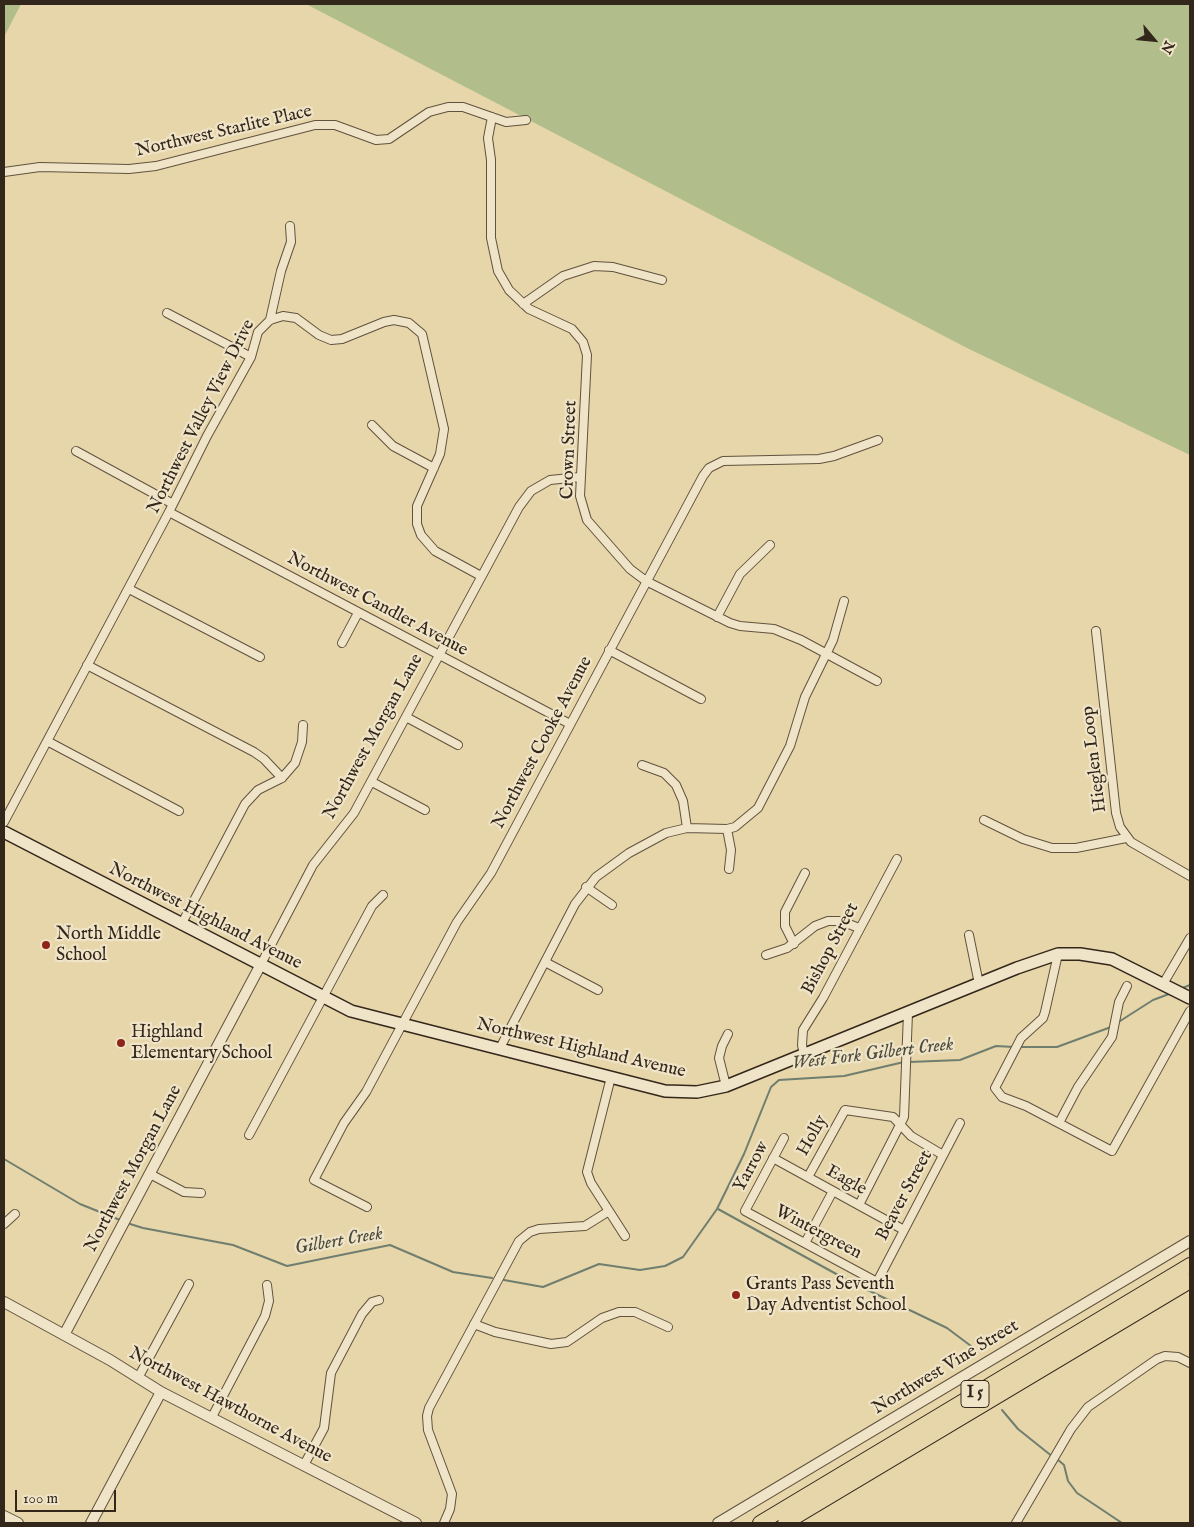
<!DOCTYPE html>
<html>
<head>
<meta charset="utf-8">
<style>
  body { margin:0 }
  #map { position:relative; width:1194px; height:1527px; overflow:hidden; background:#e7d6a9; font-family:"IM FELL English",serif }
  canvas { display:block }
  .frame { position:absolute; inset:0; border:5px solid #33261b; pointer-events:none }
  .north { position:absolute; left:1129px; top:15px; width:50px; height:50px; -webkit-text-stroke:4px #efe4c7; paint-order:stroke; rotate:118deg; font-size:14px; font-weight:700; line-height:20px; text-align:center; color:#33261b }
  .north::after { content:''; display:block; margin:auto; width:18px; height:22px; background:#33261b; clip-path:polygon(50% 0,100% 100%,50% 72%,0 100%) }
  .scale { position:absolute; left:15px; top:1490px; width:101px; height:22px; box-sizing:border-box; border:2px solid #33261b; border-top:0; padding-left:6px; font-size:15px; line-height:18px; white-space:nowrap; color:#33261b; -webkit-text-stroke:4px #efe4c7; paint-order:stroke }
</style>
</head>
<body>
<div id="map">
<canvas width="1194" height="1527"></canvas>
<div class="frame"></div>
<div class="north">N</div>
<div class="scale">100 m</div>
</div>
<script>
const context = document.querySelector('canvas').getContext('2d');
context.lineJoin = 'round';
function paint(path, color) { context.fillStyle = color; context.fill(path, 'evenodd'); }
const poly = rows => new Path2D(rows.map(r => 'M' + r).join(''));
function stroke(path, color, width, dash) { context.strokeStyle = color; context.lineWidth = width; context.lineCap = dash ? 'butt' : 'round'; context.setLineDash(dash || []); context.stroke(path); }
function label(font, color, halo, rows, align = 'center') {
  context.font = font + ' "IM FELL English",serif'; context.lineWidth = 4.5; context.setLineDash([]); context.textBaseline = 'middle'; context.strokeStyle = halo; context.fillStyle = color; for (const [text, x, y, turn = 0] of rows) {
    context.save(); context.translate(x, y); context.rotate((+turn || 0) * Math.PI / 180); context.textAlign = isNaN(turn) ? turn : align; if (halo) context.strokeText(text, 0, 0); context.fillText(text, 0, 0); context.restore();
  }
}
const green = poly([
  [4,4,21,4,4,37],
  [306,4,1190,4,1190,455,967,348]
]);
const stream = poly([
  [1180,989,1190,985],
  [1117,1023,1153,1000,1169,994],
  [1019,1047,1057,1047,1111,1027],
  [909,1062,960,1060,996,1046,1014,1047],
  [4,1159,80,1204,120,1220],
  [718,1209,849,1281,947,1328,971,1346],
  [130,1224,143,1228,233,1245,287,1266,390,1245,453,1272,492,1278],
  [504,1280,543,1287,599,1264,640,1270,665,1266,683,1257,717,1209,744,1154,771,1087,779,1080,844,1076,904,1062],
  [1002,1410,1018,1429,1053,1457],
  [1057,1459,1064,1465,1068,1481,1077,1493,1122,1523]
]);
const minor = poly([
  [492,117,488,138,491,160,491,238,498,271,509,290,529,309,572,329,583,342,587,355,580,496,587,520,630,569,646,581,730,623,740,626,774,629,801,640,877,681],
  [4,172,40,167,129,169,156,166,315,125,335,125,376,140,389,139,429,112,448,107,463,107,506,122,526,120],
  [523,304,563,276,594,266,613,267,662,280],
  [167,313,251,357],
  [270,320,281,271,291,242,290,226],
  [372,425,393,446,434,468],
  [76,451,173,504],
  [169,512,570,724],
  [129,589,260,657],
  [717,617,740,574,770,545],
  [1096,631,1116,813,1120,827,1131,842,1190,876],
  [342,643,358,613],
  [609,650,701,699],
  [87,665,254,752,264,759,282,778],
  [406,717,458,745],
  [47,741,179,811],
  [642,765,664,773,676,785,683,801,687,828],
  [372,782,425,810],
  [984,820,1023,839,1052,848,1076,848,1126,838],
  [4,822,169,512,207,436,251,357,258,332,270,320,283,316,296,318,319,335,331,340,342,339,384,322,394,320,409,323,422,334,444,429,440,454,417,506,417,524,421,535,435,551,481,576],
  [727,829,731,850,729,869],
  [586,887,612,905],
  [181,925,245,804,258,790,282,778,295,763,302,742,303,725],
  [969,935,979,984],
  [794,944,785,926,785,912,805,873],
  [1058,954,1045,1012,1043,1018,1021,1038,995,1088,1002,1097,1026,1106,1112,1151,1190,1011],
  [766,955,787,948,815,926,828,921,841,921,859,928],
  [545,962,598,990],
  [260,966,313,865,354,813,519,507,531,491,550,480,580,477],
  [1163,984,1190,938],
  [500,1048,575,904,596,877,629,853,666,833,687,828,727,829,735,827,758,808,790,746,805,697,833,640,844,601],
  [804,1055,802,1045,803,1030,823,998,897,859],
  [611,1077,587,1172,591,1183,625,1236],
  [726,1086,719,1058,722,1046,728,1034],
  [1059,1123,1078,1087,1112,1037,1119,1002,1127,986],
  [249,1135,372,906,383,895],
  [784,1138,745,1211,877,1282,960,1123],
  [773,1158,904,1230],
  [150,1174,184,1192,201,1193],
  [808,1177,845,1110,893,1117,911,1136,943,1155],
  [859,1205,904,1117,908,1013],
  [367,1207,314,1180,344,1123,366,1092,457,922,491,873,703,476,709,468,723,461,819,459,834,456,878,440],
  [4,1224,15,1214],
  [805,1243,833,1191],
  [474,1324,495,1332,551,1344,567,1342,602,1318,619,1312,635,1312,668,1327],
  [138,1378,189,1284],
  [212,1417,265,1316,269,1301,267,1285],
  [304,1465,324,1428,331,1373,362,1314,372,1302,379,1300],
  [444,1523,450,1509,452,1494,428,1430,427,1416,429,1408,519,1241,530,1232,539,1229,585,1226,609,1211],
  [1016,1523,1071,1429,1088,1407,1157,1359,1165,1356,1178,1357,1190,1363]
]);
const tertiary = poly([
  [4,1302,110,1360,161,1392,416,1523],
  [64,1335,260,966],
  [4,1516,18,1523],
  [91,1523,161,1392],
  [718,1523,1190,1241]
]);
const secondary = poly([
  [4,832,351,1011,665,1091,697,1092,726,1086,1017,968,1058,954,1080,954,1112,959,1190,998]
]);
const motorway = poly([
  [760,1523,1190,1265],
  [785,1523,1190,1281]
]);
const markers = [
  [46,945,5,"#8f2418"],
  [121,1043,5,"#8f2418"],
  [736,1295,5,"#8f2418"]
];
const shields = [
  [975,1394,28]
];
const shieldNames = [
  ["I 5",975,1394]
];
const streetNames = [
  ["Northwest Starlite Place",224,132,-13],
  ["Northwest Valley View Drive",202,417,-63],
  ["Crown Street",570,450,-88],
  ["Northwest Candler Avenue",377,605,28],
  ["Northwest Morgan Lane",374,737,-61],
  ["Northwest Cooke Avenue",543,743,-62],
  ["Hieglen Loop",1095,759,-97],
  ["Northwest Highland Avenue",205,917,27],
  ["Bishop Street",831,949,-62],
  ["Northwest Highland Avenue",581,1049,13],
  ["Holly",813,1136,-61],
  ["Yarrow",752,1167,-62],
  ["Northwest Morgan Lane",134,1169,-62],
  ["Eagle",846,1181,29],
  ["Beaver Street",905,1196,-62],
  ["Wintergreen",818,1233,28],
  ["Northwest Vine Street",946,1368,-31],
  ["Northwest Hawthorne Avenue",230,1406,28]
];
const poiNames = [
  ["North Middle",56,935],
  ["School",56,956],
  ["Highland",131,1033],
  ["Elementary School",131,1054],
  ["Grants Pass Seventh",746,1285],
  ["Day Adventist School",746,1306]
];
const waterNames = [
  ["West Fork Gilbert Creek",873,1055,-7],
  ["Gilbert Creek",339,1242,-10]
];
paint(green, '#b1be8b');
stroke(stream, '#6f7e6f', 2);
stroke(minor, '#60523e', 10);
stroke(tertiary, '#60523e', 12);
stroke(secondary, '#33261b', 14);
stroke(motorway, '#33261b', 16);
stroke(minor, '#efe4c7', 8);
stroke(tertiary, '#efe4c7', 10);
stroke(secondary, '#efe4c7', 11);
stroke(motorway, '#e7d6a9', 14);
for (const [x, y, r, color] of markers) { const dot = new Path2D(); dot.arc(x, y, r, 0, 2 * Math.PI); context.fillStyle = color; context.fill(dot); stroke(dot, '#efe4c7', 2); }
for (const [x, y, w] of shields) { const box = new Path2D(); box.roundRect(x - w / 2, y - 13.5, w, 27, 4); context.fillStyle = '#efe4c7'; context.fill(box); stroke(box, '#33261b', 1); }
label('bold 16px', '#33261b', null, shieldNames);
label('18px', '#33261b', '#efe4c7', streetNames);
label('18px', '#33261b', '#efe4c7', poiNames, 'left');
label('italic 19px', '#4c4b3e', '#efe4c7', waterNames);
</script>
</body>
</html>
